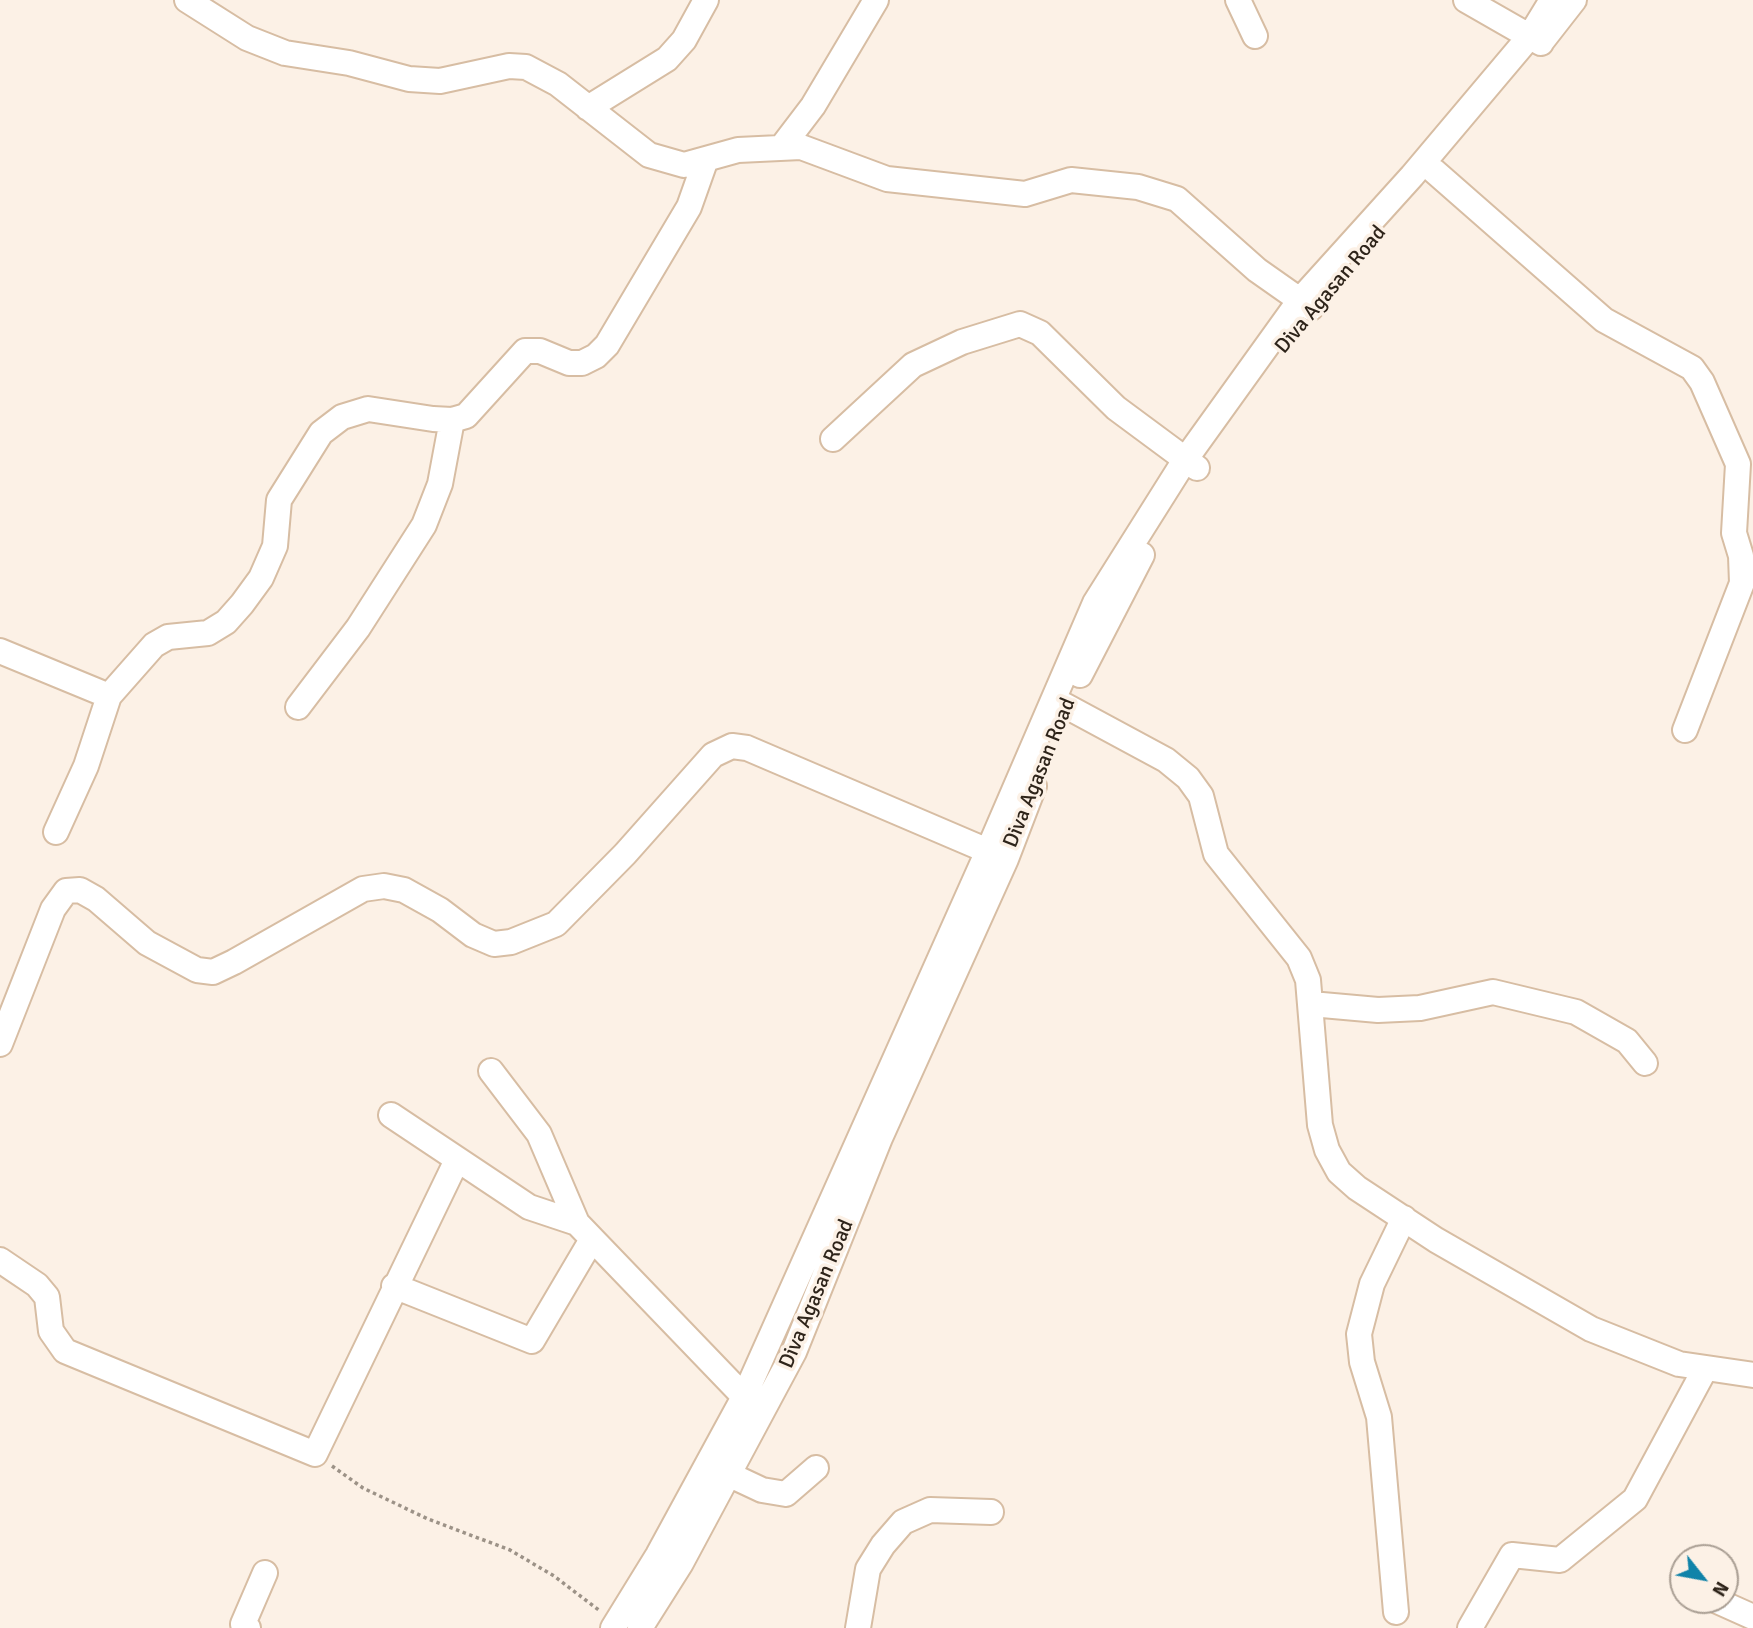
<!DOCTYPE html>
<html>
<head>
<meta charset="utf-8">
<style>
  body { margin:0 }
  #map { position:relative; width:1753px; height:1628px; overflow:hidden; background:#fcf1e6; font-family:Signika,sans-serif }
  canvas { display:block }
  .north { position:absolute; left:1669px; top:1544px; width:70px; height:70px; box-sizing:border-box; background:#fcf1e6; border:2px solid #aa9f94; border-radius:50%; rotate:121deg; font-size:19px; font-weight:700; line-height:28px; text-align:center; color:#2e241a }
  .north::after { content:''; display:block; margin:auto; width:24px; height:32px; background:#1083a9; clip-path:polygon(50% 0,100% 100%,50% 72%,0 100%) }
</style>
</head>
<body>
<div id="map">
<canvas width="1753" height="1628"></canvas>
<div class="north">N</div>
</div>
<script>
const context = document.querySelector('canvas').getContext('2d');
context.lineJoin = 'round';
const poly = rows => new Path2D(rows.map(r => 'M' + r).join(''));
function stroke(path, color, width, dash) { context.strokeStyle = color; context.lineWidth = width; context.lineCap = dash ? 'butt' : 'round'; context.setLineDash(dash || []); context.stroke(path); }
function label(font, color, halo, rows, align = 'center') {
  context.font = font + ' Signika,sans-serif'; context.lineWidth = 7; context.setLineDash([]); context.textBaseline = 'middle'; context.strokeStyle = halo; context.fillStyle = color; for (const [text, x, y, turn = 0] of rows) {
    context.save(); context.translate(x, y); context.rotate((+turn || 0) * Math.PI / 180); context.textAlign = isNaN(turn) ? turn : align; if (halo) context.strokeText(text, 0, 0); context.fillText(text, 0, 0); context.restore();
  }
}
const path = poly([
  [332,1466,363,1488,428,1519,510,1550,554,1576,600,1611]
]);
const minor = poly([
  [187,0,247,38,285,53,349,63,409,79,440,81,509,66,526,67,558,84,649,155,684,165,738,150,801,147,887,179,1025,194,1071,180,1138,187,1177,199,1257,270,1311,308],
  [1238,0,1255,36],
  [1466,0,1541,43],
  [1542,41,1574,0],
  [588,108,667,59,684,40,706,0],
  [781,148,813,106,876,0],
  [1434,171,1604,320,1692,368,1702,382,1738,464,1734,533,1741,556,1742,583,1685,730],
  [833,439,913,365,962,342,1020,324,1040,333,1116,408,1197,468],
  [0,651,109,696],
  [1080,675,1142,555],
  [1064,705,1166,760,1188,778,1201,796,1216,854,1299,958,1308,980,1320,1125,1327,1150,1339,1172,1357,1188,1436,1240,1591,1329,1679,1364,1753,1375],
  [298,707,358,628,424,525,440,484,452,420],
  [56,832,86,766,109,696,154,645,168,637,208,633,226,622,242,604,261,578,275,546,279,500,321,433,342,417,368,409,433,419,452,420,466,416,525,351,540,351,569,363,582,363,596,356,607,345,689,207,706,159],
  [1311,1004,1378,1010,1420,1008,1493,992,1576,1012,1627,1041,1645,1063],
  [0,1044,53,909,66,891,80,890,96,899,147,943,197,970,213,972,234,962,363,889,384,886,404,890,440,910,473,935,494,944,511,942,556,924,625,854,713,755,732,746,747,748,1002,857],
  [491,1071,539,1134,577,1223,754,1407],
  [391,1115,529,1207,577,1223],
  [0,1260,37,1285,47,1297,51,1331,65,1351,315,1454,457,1160],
  [394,1286,532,1341,591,1241],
  [730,1475,762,1490,786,1494,816,1468],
  [1715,1600,1753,1617],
  [1396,1612,1379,1417,1362,1362,1359,1334,1372,1284,1404,1218],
  [248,1628,243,1624,265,1573],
  [613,1628,658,1555,744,1397,988,851,1095,603,1185,460,1300,300,1412,176,1530,36,1552,0],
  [640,1628,681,1563,794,1352,880,1138,1006,859,1034,786],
  [858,1628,868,1569,883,1545,903,1522,930,1510,991,1512],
  [1470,1628,1512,1555,1560,1560,1635,1499,1705,1369]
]);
const streetNames = [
  ["Diva Agasan Road",1331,290,-50],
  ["Diva Agasan Road",1040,773,-68],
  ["Diva Agasan Road",817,1294,-67]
];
stroke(minor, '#d7bda3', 28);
stroke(path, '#9c9287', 3.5, [3.5, 3.5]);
stroke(minor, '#fff', 24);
label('21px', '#2e241a', '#fcf1e6', streetNames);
</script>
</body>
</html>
